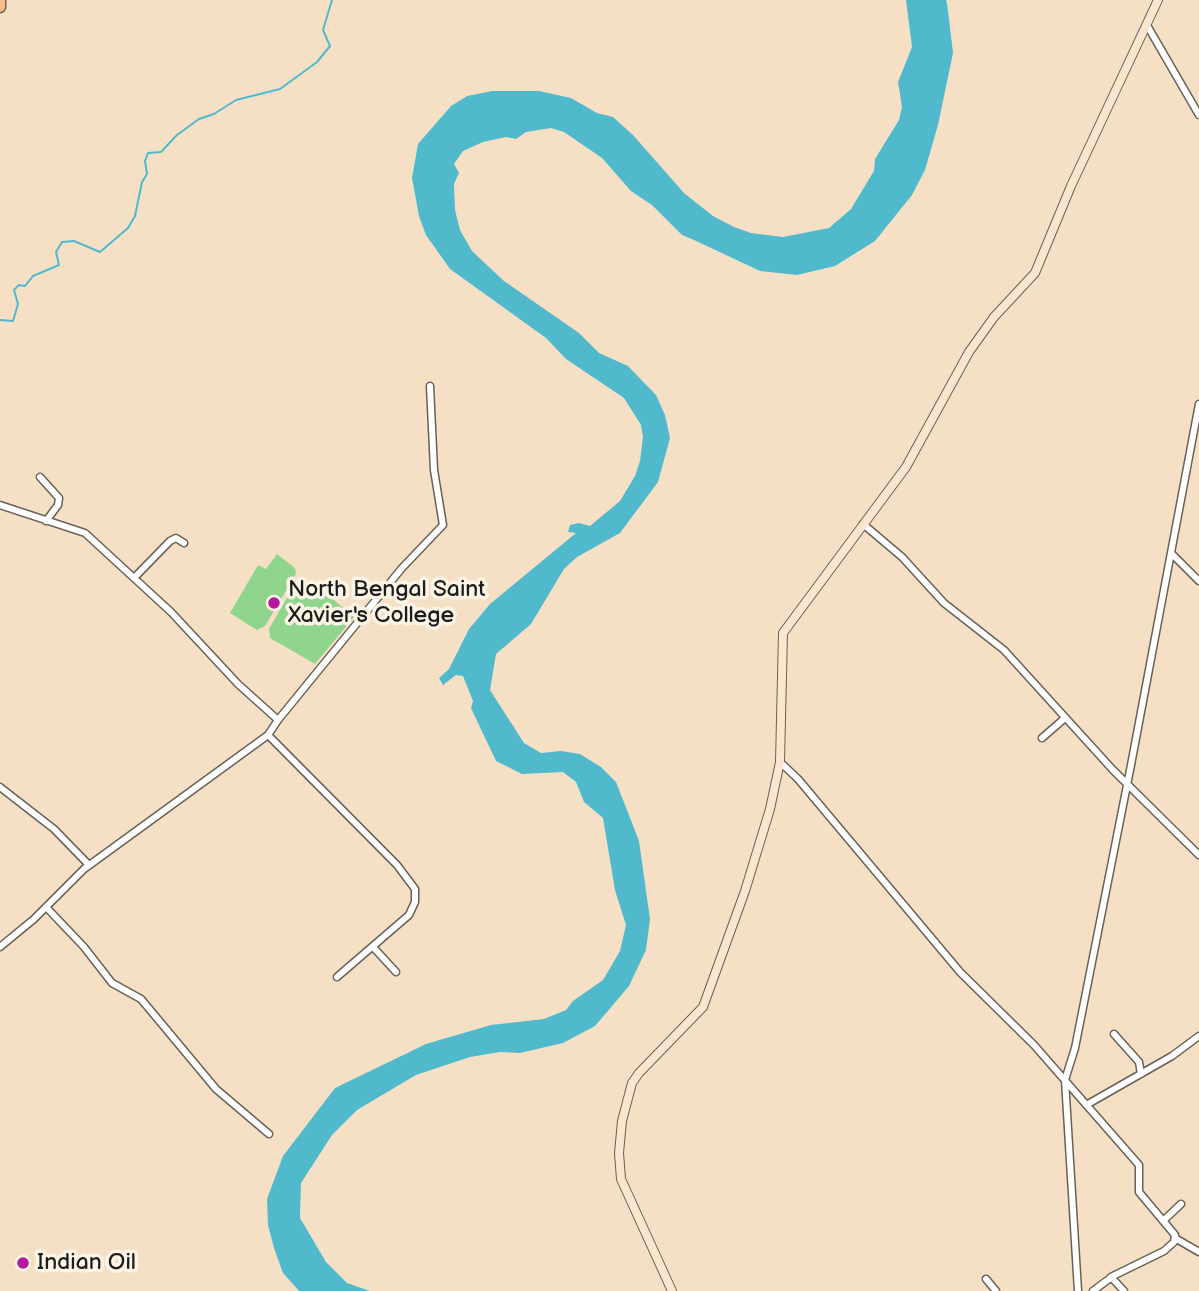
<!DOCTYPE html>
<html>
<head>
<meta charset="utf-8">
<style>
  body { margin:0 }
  canvas { display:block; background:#f6e0c5 }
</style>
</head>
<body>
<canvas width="1199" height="1291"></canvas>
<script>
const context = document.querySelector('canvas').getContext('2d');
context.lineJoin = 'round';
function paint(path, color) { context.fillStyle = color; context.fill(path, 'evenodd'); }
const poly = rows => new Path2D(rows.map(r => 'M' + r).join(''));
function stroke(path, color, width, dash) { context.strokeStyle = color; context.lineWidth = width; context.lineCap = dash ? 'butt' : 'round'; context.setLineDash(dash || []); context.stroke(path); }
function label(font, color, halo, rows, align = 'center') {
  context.font = font + ' "Balsamiq Sans",sans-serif'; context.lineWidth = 7; context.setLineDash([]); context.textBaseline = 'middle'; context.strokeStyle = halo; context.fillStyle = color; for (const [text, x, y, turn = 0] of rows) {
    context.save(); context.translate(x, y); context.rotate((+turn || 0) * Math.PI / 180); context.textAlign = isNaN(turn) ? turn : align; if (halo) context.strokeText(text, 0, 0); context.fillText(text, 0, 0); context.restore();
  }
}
const green = poly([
  [277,554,295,568,296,574,265,626,257,630,230,613,258,565,266,569],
  [301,582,315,584,354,617,315,664,270,638,269,629,295,584]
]);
const water = poly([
  [906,0,946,0,947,3,953,53,938,125,925,170,912,195,875,241,835,266,797,275,760,271,694,240,682,235,652,205,631,191,602,158,564,132,551,128,526,132,516,139,506,137,483,142,463,151,454,164,459,173,454,184,455,210,460,230,472,251,504,281,579,333,599,353,628,366,656,395,665,415,670,438,658,482,620,533,577,557,564,569,531,624,496,654,490,690,524,743,541,753,561,751,580,754,601,767,616,782,639,841,650,919,646,950,629,986,595,1026,563,1043,520,1053,500,1052,470,1057,416,1075,357,1110,332,1135,301,1183,300,1218,326,1262,347,1283,370,1291,299,1291,283,1273,274,1248,268,1225,267,1199,283,1156,335,1088,426,1044,491,1025,544,1019,566,1010,573,1001,603,980,620,951,626,925,615,890,603,818,584,802,576,782,563,772,522,774,496,761,471,708,473,701,463,676,456,675,443,685,439,678,449,669,469,629,490,604,576,533,568,532,570,525,579,523,590,526,620,501,635,476,640,461,643,437,641,425,624,398,566,359,546,338,450,269,426,235,419,216,412,178,418,144,451,106,467,96,492,91,539,91,571,98,597,113,613,117,633,135,684,193,713,216,734,227,751,233,783,237,829,228,851,209,874,171,875,159,899,120,902,107,898,82,912,47]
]);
const stream = poly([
  [0,320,13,321,18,304,14,290,19,285,25,286,33,276,59,265,56,252,62,242,74,241,100,252,128,228,135,216,142,182,147,174,145,161,148,153,161,152,177,135,199,119,214,114,236,100,280,89,317,62,330,46,323,30,332,0]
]);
const street = poly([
  [1148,27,1199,115],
  [40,477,59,498,58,505,46,521],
  [0,505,85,533,171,612,238,684,278,720,268,735,84,869,34,919,0,947],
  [863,524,902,557,944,603,1004,650,1113,770,1199,855],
  [1171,553,1199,581],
  [134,578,170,541,176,538,184,543],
  [278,720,402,568,443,525,434,470,430,386],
  [268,735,397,865,415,889,415,902,409,915,337,977],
  [1042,738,1065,718],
  [780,762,798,779,960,972,1034,1045,1139,1165,1139,1192,1175,1235,1174,1242,1164,1251,1113,1276,1093,1291],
  [0,787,54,829,89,865],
  [46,907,84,947,112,983,141,999,216,1089,269,1134],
  [373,947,396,972],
  [1114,1034,1139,1062,1141,1074],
  [1088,1104,1172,1056,1199,1036],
  [1163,1221,1181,1204],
  [1175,1238,1199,1252],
  [1111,1277,1124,1291],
  [986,1279,996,1291],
  [1078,1291,1065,1080,1075,1048,1131,765,1199,404]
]);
const secondary = poly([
  [672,1291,621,1179,619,1153,622,1121,632,1083,639,1073,703,1007,745,891,770,809,780,762,783,633,906,467,969,352,994,317,1035,273,1071,186,1158,0]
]);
const highway = poly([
  [0,7,0,0]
]);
const markers = [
  [274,603,7,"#b5179e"],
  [23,1263,7,"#b5179e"]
];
const poiNames = [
  ["North Bengal Saint",288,590],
  ["Xavier's College",288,616],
  ["Indian Oil",37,1263]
];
paint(green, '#8fd58e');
paint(water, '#50bacc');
stroke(stream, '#50bacc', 2);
stroke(street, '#686157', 9);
stroke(secondary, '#686157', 10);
stroke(highway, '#686157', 13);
stroke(street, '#fff', 6);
stroke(secondary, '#fce5cf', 8);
stroke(highway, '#f8bd88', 10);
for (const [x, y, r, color] of markers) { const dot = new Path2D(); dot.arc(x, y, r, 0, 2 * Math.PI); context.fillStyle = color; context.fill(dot); stroke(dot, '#fcf5e5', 2.5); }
label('23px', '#1c1c1c', '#fcf5e5', poiNames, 'left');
</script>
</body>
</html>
